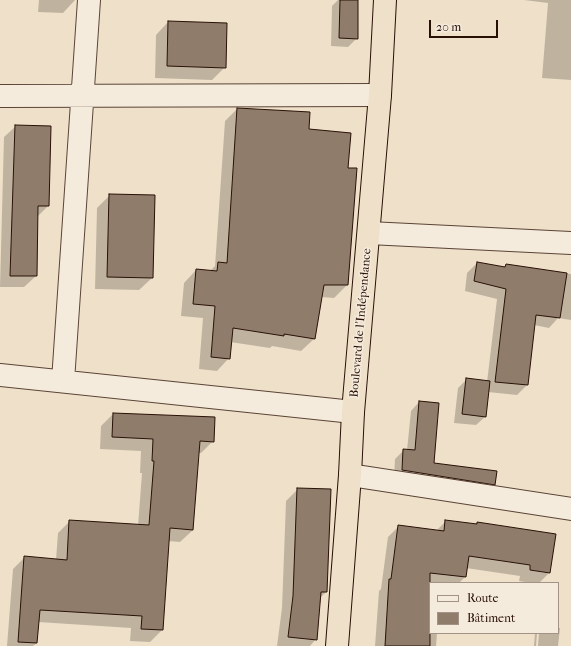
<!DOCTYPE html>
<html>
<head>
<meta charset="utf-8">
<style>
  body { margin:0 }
  #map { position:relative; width:571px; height:646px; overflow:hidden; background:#efe0c9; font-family:"IM FELL French Canon",serif }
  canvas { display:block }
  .legend { position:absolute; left:429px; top:582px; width:130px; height:52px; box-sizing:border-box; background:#f5ebdc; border:1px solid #a39386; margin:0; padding:5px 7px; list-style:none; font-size:12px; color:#281005 }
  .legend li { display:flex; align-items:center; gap:8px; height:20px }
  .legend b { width:20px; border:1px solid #a39386 }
  .scale { position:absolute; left:429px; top:20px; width:69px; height:18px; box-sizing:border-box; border:2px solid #281005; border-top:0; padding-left:5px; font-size:12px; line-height:14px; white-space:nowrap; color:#281005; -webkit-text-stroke:3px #f5ebdc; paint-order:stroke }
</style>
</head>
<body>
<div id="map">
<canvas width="571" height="646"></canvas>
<ul class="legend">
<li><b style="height:5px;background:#f5ebdc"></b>Route</li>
<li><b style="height:11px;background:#8f7c6b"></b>Bâtiment</li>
</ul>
<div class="scale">20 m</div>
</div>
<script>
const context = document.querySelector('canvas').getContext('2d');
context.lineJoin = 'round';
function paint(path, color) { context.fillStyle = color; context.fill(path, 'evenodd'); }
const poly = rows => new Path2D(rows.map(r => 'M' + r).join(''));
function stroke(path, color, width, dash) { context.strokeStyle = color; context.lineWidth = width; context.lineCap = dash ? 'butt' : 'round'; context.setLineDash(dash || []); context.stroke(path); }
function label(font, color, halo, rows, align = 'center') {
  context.font = font + ' "IM FELL French Canon",serif'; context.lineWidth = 3; context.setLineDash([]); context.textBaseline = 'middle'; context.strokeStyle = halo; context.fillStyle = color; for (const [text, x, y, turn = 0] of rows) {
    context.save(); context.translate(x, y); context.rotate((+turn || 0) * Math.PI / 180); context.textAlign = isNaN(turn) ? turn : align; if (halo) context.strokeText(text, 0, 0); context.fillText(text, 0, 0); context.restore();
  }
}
const shadow = poly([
  [39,0,75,0,63,13,38,12],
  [338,0,357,0,357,38,348,47,331,46,332,6],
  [524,0,571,0,571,80,542,78,548,3],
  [168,22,225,67,212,80,155,78,156,35],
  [237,109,308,130,346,169,356,169,347,285,334,298,321,297,314,339,301,351,272,346,270,348,230,342,229,358,217,371,199,369,203,318,181,316,184,283,196,270,210,271,215,266,225,121],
  [16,126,48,206,37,217,36,276,24,287,0,287,4,137],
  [110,195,152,278,139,290,95,289,97,208],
  [477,263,503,268,506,265,571,274,571,320,558,318,549,328,534,325,527,385,517,395,488,392,485,417,476,425,454,423,458,388,467,379,487,382,497,299,465,291,467,273],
  [419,402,432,464,495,484,486,493,394,479,395,459,404,450,407,450,411,411],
  [113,414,213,441,201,453,198,453,193,530,180,542,168,541,162,630,150,642,130,641,131,628,38,622,37,643,33,646,7,646,13,569,25,557,56,560,58,533,70,521,138,526,142,473,140,473,141,451,100,449,101,426],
  [298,489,326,592,320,598,316,639,310,646,277,646,282,608,286,501],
  [446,521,475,525,477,523,549,573,539,583,531,583,519,581,520,576,466,568,465,577,459,583,430,583,430,633,437,633,436,646,375,646,379,591,381,589,388,537,399,526,436,531],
  [558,628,560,628,558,646,538,646,539,633,558,633],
  [535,633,537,633,536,646,534,646]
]);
const building = poly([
  [340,0,358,0,358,39,339,38,340,0],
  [168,21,227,23,226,68,167,66,168,21],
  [237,108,310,112,309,129,351,133,348,168,357,168,348,285,324,285,315,339,284,334,284,336,233,328,230,359,211,357,215,306,193,304,196,269,217,271,218,262,227,263,237,108],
  [15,125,51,126,49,206,38,206,37,276,10,276,15,125],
  [109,194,155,195,153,278,107,277,109,194],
  [477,262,505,267,506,264,567,273,560,318,536,315,528,385,495,382,506,289,474,281,477,262],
  [466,378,490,381,486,417,462,414,466,378],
  [419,401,439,403,434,463,497,471,495,485,402,470,403,449,415,450,419,401],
  [113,413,215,417,214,442,200,441,193,530,170,528,163,630,141,629,142,616,40,610,37,643,18,642,24,556,67,560,69,520,149,525,154,461,152,461,153,439,112,437,113,413],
  [297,488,331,489,327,592,321,592,317,640,288,637,293,596,297,488],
  [445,520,477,524,477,522,556,534,550,573,530,570,530,565,469,556,466,577,430,573,430,646,385,646,389,579,391,579,398,525,444,531,445,520]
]);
const minor = poly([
  [0,96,380,95],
  [369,233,571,243],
  [0,375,353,412],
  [63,381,89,0],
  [350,475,571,509]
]);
const trunk = poly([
  [337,646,350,475,353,412,380,95,385,0]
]);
const streetNames = [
  ["Boulevard de l'Indépendance",361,323,-85]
];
paint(shadow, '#0003');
paint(building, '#8f7c6b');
stroke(building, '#281005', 1);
stroke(minor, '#5a4436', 24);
stroke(trunk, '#281005', 24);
stroke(minor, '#f5ebdc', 22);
stroke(trunk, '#efe0c9', 22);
label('12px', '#281005', '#f5ebdc', streetNames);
</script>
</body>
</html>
